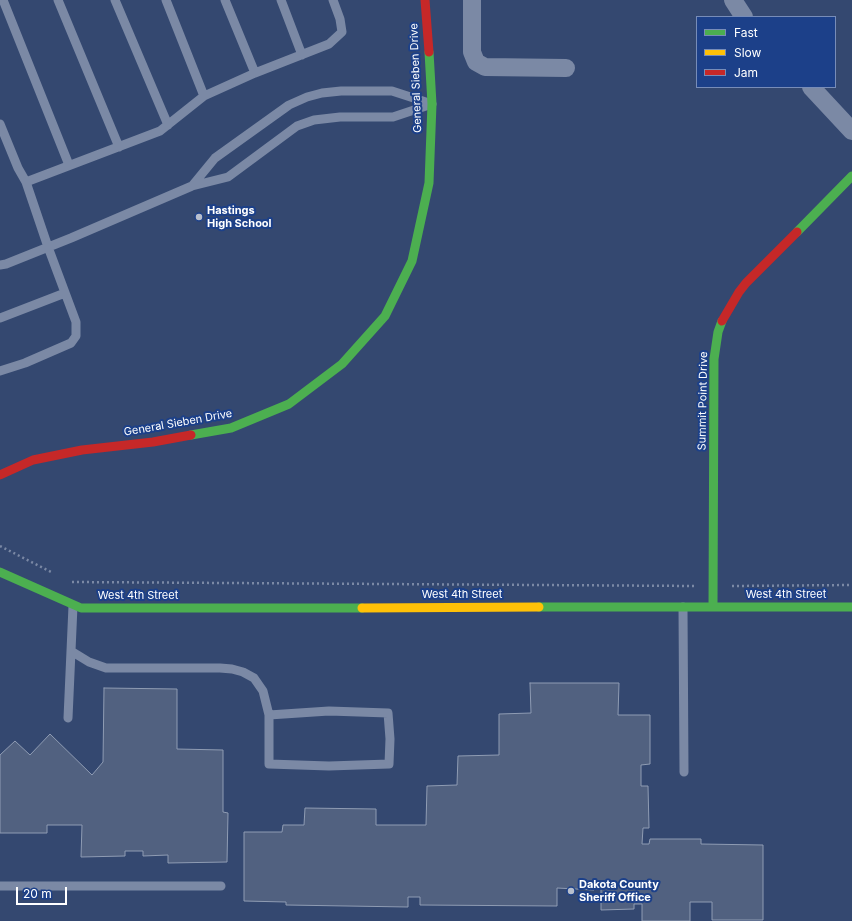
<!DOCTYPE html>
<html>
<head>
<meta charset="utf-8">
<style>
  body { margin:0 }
  #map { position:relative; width:852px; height:921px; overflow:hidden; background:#344870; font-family:Inter,sans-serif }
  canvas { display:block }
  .legend { position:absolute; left:696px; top:16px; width:140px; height:72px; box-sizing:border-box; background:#1c4089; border:1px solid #778cb8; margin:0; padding:5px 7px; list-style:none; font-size:12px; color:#fff }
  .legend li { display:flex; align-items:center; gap:8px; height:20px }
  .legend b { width:20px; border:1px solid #778cb8 }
  .scale { position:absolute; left:16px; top:887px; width:51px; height:18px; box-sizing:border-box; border:2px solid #fff; border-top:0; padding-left:5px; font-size:12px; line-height:14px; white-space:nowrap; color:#fff; -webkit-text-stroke:3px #1c4089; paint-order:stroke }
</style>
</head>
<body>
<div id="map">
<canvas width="852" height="921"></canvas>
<ul class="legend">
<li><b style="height:5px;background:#4caf50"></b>Fast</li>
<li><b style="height:5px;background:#ffc107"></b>Slow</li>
<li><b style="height:5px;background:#c62828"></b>Jam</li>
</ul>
<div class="scale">20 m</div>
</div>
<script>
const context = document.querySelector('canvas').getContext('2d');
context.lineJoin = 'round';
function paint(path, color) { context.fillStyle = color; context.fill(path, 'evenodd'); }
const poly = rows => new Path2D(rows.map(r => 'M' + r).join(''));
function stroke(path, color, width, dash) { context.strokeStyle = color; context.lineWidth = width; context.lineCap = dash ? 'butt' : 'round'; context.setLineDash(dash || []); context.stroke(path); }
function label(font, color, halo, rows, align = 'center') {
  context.font = font + ' Inter,sans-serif'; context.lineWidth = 4; context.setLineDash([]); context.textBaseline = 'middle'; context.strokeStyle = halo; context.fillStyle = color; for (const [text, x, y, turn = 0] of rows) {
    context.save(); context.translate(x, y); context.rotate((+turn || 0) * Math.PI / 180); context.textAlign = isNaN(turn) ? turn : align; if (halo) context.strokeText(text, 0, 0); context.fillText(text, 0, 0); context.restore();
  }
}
const building = poly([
  [530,683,619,683,618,715,650,715,650,764,641,765,641,786,648,786,649,828,643,828,642,844,649,844,650,839,701,839,701,844,763,845,763,920,712,920,712,902,690,902,690,921,642,921,642,904,634,904,634,909,601,910,601,886,595,886,594,890,557,888,557,906,420,905,420,897,408,897,408,907,286,905,286,902,244,901,244,832,282,832,283,825,304,825,305,808,376,809,376,825,426,825,427,786,457,785,458,756,499,755,499,714,531,713,530,683],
  [104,688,177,689,177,749,223,750,223,812,228,813,227,862,168,863,168,855,143,856,143,851,125,851,125,856,81,857,82,825,47,825,47,833,0,833,0,755,15,741,30,755,50,734,92,775,103,762,104,688]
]);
const path = poly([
  [0,546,51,572],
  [72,582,695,586],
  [732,586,852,585]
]);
const lane = poly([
  [3,0,69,165],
  [58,0,119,147],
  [115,0,168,125],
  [166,0,204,96],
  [225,0,255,73],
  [281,0,302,55],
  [0,124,18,168,26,182,48,247,76,322,76,336,71,343,25,363,0,371],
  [26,182,160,131,204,96,255,73,329,44,342,32,340,19,333,0],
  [192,186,215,158,289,105,307,97,322,93,341,91,392,91,432,104],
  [0,265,6,264,71,238,192,186,228,177,297,126,314,120,340,117,393,117,432,104],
  [0,318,65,293],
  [683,607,684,772],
  [71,651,89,662,106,668,220,668,232,669,243,672,254,678,263,691,269,715,269,764,329,766,389,764,390,739,388,713,329,711,269,715],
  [68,718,73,606],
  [0,886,221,886]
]);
const street = poly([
  [472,0,472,52,476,62,485,67,566,68],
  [733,0,744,17],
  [811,87,852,131]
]);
const fast = poly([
  [797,232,852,176],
  [191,435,231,428,289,404,342,364,385,316,412,261,429,183,432,104,429,52],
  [0,572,81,608,362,608],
  [539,607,852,607],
  [713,607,714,359,718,332,722,321]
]);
const slow = poly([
  [362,608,539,607]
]);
const jam = poly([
  [425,0,429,52],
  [722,321,739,292,746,283,797,232],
  [0,475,33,460,82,450,153,442,191,435]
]);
const markers = [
  [199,217,4,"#b8bfcd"],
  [571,891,4,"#b8bfcd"]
];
const streetNames = [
  ["General Sieben Drive",416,78,-92],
  ["Summit Point Drive",703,401,-89],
  ["General Sieben Drive",178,423,-10],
  ["West 4th Street",462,595],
  ["West 4th Street",786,595],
  ["West 4th Street",138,596]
];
const poiNames = [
  ["Hastings",207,211],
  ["High School",207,224],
  ["Dakota County",579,885],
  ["Sheriff Office",579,898]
];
paint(building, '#516180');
stroke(building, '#8f9cb3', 1);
stroke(path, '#7b89a5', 2.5, [2, 3]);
stroke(lane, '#7b89a5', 9);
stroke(street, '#7b89a5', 18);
stroke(fast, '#4caf50', 9);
stroke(slow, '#ffc107', 9);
stroke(jam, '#c62828', 9);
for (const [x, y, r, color] of markers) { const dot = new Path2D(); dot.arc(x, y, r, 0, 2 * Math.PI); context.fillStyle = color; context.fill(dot); stroke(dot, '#1c4089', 1.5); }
label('11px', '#fff', '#1c4089', streetNames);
label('bold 11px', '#fff', '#1c4089', poiNames, 'left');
</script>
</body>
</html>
